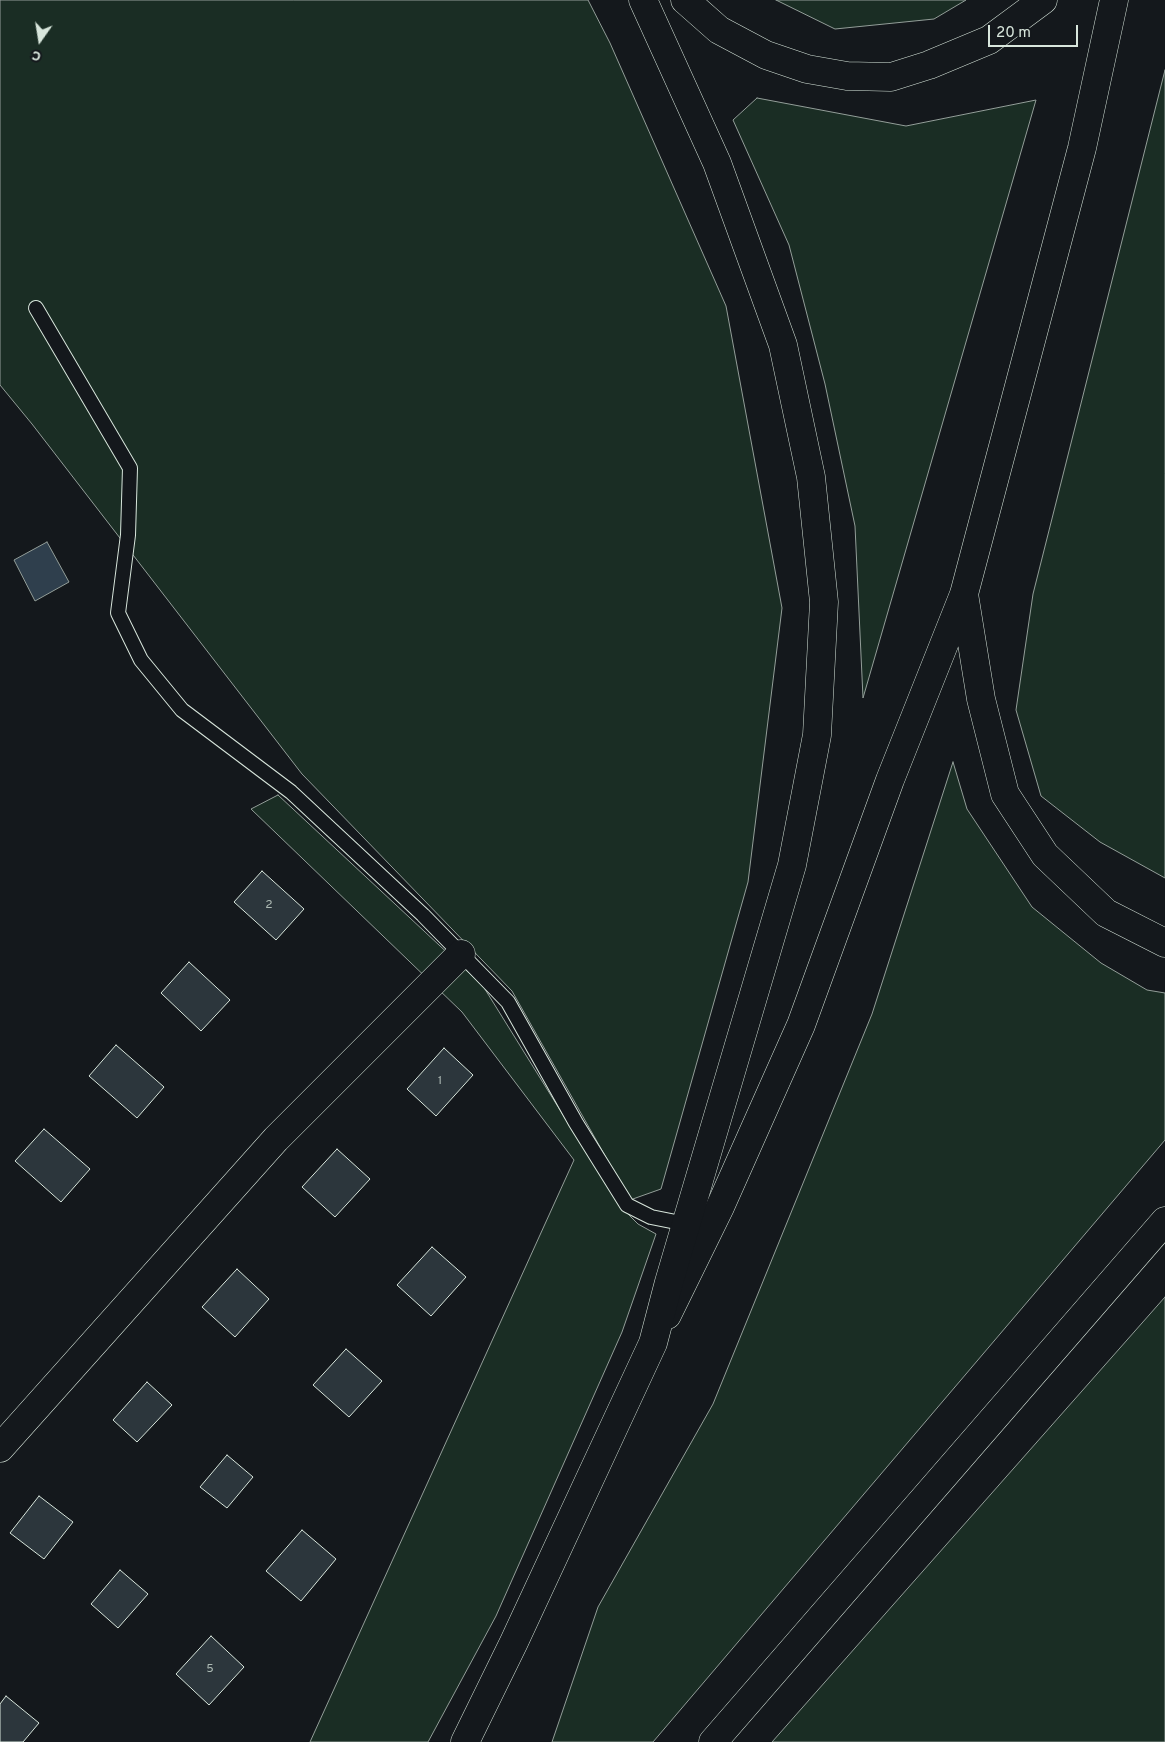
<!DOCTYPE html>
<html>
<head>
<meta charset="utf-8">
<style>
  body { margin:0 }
  #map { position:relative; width:1165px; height:1742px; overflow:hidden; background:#14181c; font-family:Overpass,sans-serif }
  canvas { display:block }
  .north { position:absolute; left:15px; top:15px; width:50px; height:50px; -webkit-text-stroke:4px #14181c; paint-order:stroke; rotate:193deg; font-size:14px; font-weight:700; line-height:20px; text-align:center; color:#d8e6dc }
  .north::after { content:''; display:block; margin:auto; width:18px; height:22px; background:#d8e6dc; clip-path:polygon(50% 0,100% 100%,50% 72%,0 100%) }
  .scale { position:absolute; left:988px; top:25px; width:90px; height:22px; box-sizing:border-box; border:2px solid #d8e6dc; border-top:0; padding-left:6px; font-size:15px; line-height:18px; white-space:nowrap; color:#d8e6dc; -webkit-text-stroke:4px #14181c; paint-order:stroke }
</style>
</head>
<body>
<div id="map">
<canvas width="1165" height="1742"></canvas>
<div class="north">С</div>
<div class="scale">20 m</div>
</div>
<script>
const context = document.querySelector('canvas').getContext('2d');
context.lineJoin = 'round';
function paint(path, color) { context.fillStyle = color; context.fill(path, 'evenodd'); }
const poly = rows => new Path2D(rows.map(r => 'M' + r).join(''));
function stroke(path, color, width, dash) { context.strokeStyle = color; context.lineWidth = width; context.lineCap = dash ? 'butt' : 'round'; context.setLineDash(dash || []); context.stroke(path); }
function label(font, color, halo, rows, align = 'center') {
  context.font = font + ' Overpass,sans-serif'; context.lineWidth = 4; context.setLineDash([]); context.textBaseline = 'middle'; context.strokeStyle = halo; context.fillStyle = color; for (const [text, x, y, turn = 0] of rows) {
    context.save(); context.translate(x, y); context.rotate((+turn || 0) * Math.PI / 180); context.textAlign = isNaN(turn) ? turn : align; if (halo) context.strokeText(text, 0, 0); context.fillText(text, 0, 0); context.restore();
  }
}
const green = poly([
  [0,0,588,0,610,43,726,306,782,608,748,882,661,1189,630,1200,512,991,302,774,32,424,0,385,0,0],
  [776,0,966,0,934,19,835,29,776,0],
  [1165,70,1165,878,1100,842,1041,796,1016,710,1033,594,1165,70],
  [757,98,906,126,1036,100,863,698,855,526,825,384,789,245,733,120,757,98],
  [953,762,967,809,1032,907,1101,963,1147,990,1165,993,1165,1140,653,1742,552,1742,598,1607,713,1404,872,1014,953,762],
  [278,795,483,986,619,1205,638,1224,656,1234,622,1332,496,1616,428,1742,310,1742,574,1160,462,1012,251,809,278,795],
  [1165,1297,1165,1742,772,1742,1165,1297]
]);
const water = poly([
  [47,542,69,582,35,601,14,560,47,542]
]);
const building = poly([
  [262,871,304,909,276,940,234,902,262,871],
  [189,962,230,1000,201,1031,161,993,189,962],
  [116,1045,164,1087,137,1118,89,1076,116,1045],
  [444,1048,473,1075,436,1116,407,1089,444,1048],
  [44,1129,90,1169,61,1202,15,1161,44,1129],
  [337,1149,370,1179,335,1217,302,1187,337,1149],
  [432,1247,466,1277,431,1316,397,1285,432,1247],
  [237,1269,269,1299,235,1337,202,1307,237,1269],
  [346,1349,382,1381,349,1417,313,1385,346,1349],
  [147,1382,172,1405,137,1442,113,1420,147,1382],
  [227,1455,253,1477,227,1508,200,1487,227,1455],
  [39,1496,73,1522,44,1559,10,1533,39,1496],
  [302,1530,336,1559,301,1601,266,1571,302,1530],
  [120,1570,148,1594,118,1628,91,1604,120,1570],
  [211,1636,244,1667,209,1705,176,1674,211,1636],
  [6,1696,39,1723,23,1742,0,1742,0,1704,6,1696]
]);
const service = poly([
  [36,308,130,468,128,535,118,613,141,660,182,710,291,792,423,915,508,1002,576,1123,627,1205,651,1217,686,1224]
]);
const minor = poly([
  [0,1448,276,1139,461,954]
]);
const secondary = poly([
  [685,0,719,30,766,55,807,69,847,76,891,77,929,65,989,40,1043,0],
  [964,594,981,699,1005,794,1045,855,1106,913,1165,943],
  [667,1315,720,1207,801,1025,890,780,964,594,1082,148,1114,0]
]);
const primary = poly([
  [465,1742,514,1642,653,1343,669,1282,792,865,817,735,824,602,811,477,783,345,717,163,643,0],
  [713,1742,1165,1221]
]);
const numberNames = [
  ["2",269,906],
  ["1",440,1082],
  ["5",210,1670]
];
paint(green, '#1a2d24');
stroke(green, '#939e99', 1);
paint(water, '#2f3f4d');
stroke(water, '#939e99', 1);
paint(building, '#2c363c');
stroke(building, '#d8e6dc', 1);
stroke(service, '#d8e6dc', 16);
stroke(minor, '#d8e6dc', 29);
stroke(secondary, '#d8e6dc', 29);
stroke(primary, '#d8e6dc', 29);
stroke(service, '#14181c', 14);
stroke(minor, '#14181c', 28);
stroke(secondary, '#14181c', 28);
stroke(primary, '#14181c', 28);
label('12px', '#adbab4', null, numberNames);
</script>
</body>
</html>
